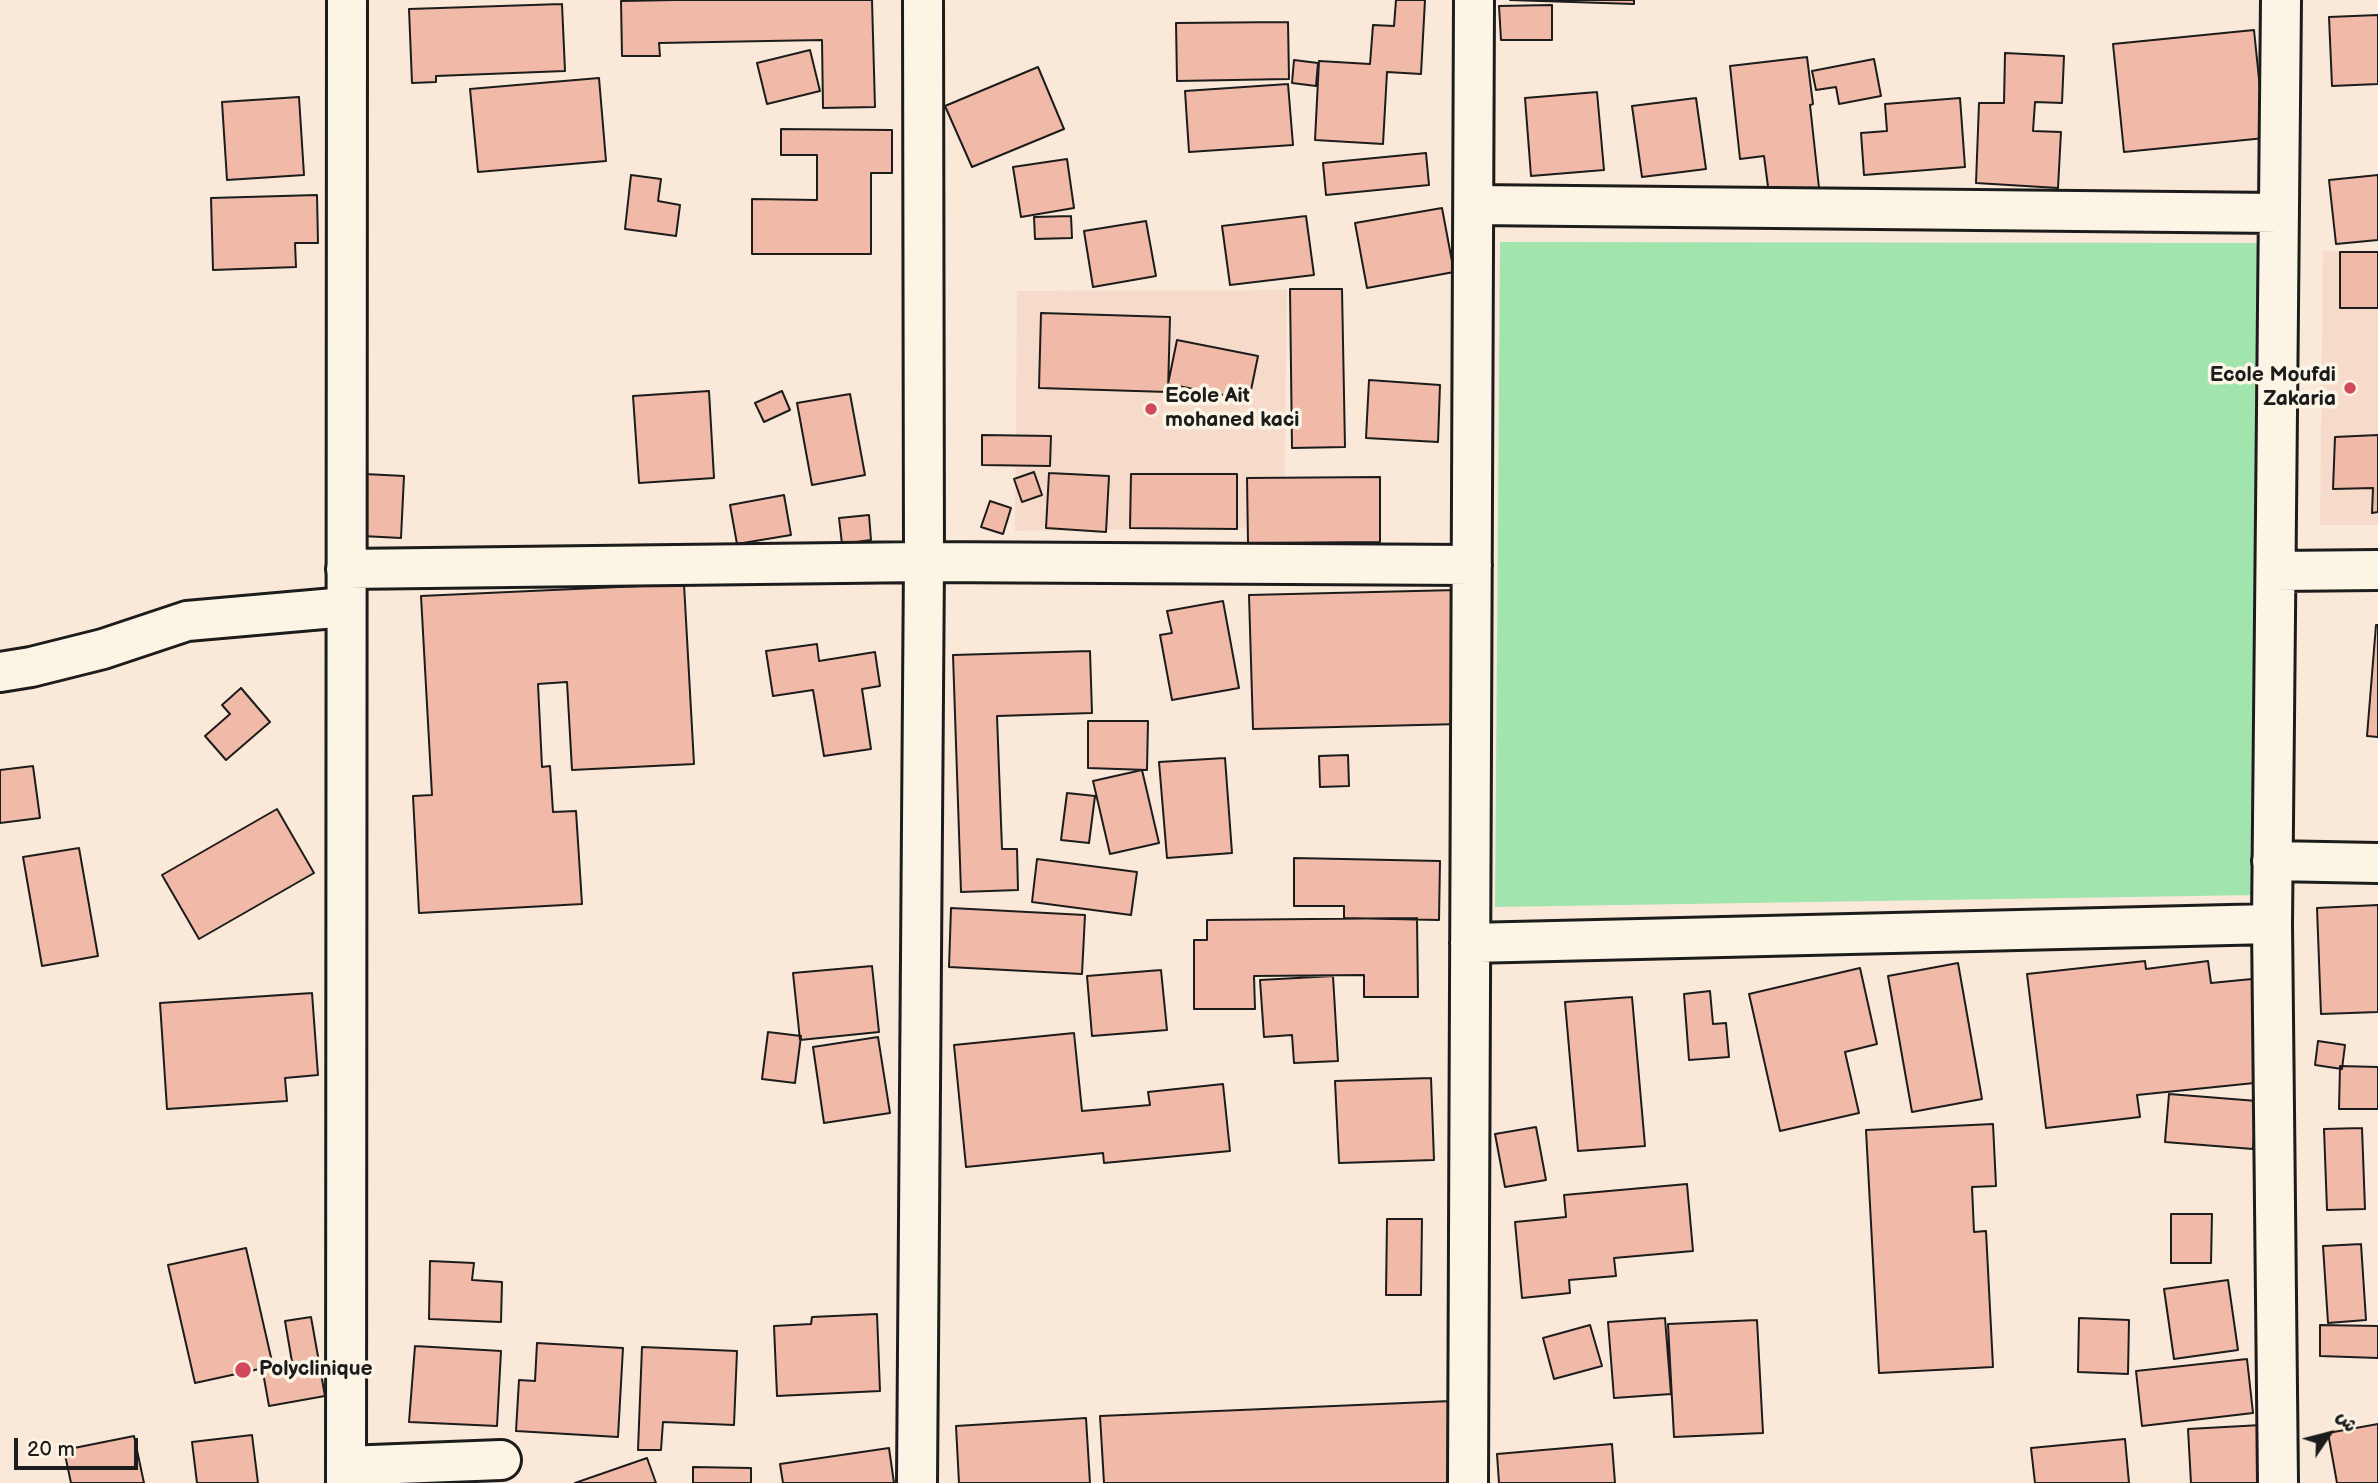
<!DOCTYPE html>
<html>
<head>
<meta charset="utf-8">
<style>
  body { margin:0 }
  #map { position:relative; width:2378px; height:1483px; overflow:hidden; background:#fae9d9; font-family:"Balsamiq Sans","Playpen Sans Arabic",sans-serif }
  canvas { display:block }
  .north { position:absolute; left:2294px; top:1399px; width:70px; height:70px; -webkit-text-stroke:5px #fcf5e5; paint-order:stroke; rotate:55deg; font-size:19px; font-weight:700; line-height:28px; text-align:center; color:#1c1c1c }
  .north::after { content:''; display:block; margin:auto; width:24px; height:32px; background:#1c1c1c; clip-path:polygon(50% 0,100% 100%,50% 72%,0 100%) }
  .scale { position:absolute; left:14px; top:1438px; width:124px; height:32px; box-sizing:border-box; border:4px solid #1c1c1c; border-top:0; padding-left:9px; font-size:21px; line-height:24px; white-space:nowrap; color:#1c1c1c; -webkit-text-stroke:5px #fcf5e5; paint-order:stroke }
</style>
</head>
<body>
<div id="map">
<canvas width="2378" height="1483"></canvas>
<div class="north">ش</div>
<div class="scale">20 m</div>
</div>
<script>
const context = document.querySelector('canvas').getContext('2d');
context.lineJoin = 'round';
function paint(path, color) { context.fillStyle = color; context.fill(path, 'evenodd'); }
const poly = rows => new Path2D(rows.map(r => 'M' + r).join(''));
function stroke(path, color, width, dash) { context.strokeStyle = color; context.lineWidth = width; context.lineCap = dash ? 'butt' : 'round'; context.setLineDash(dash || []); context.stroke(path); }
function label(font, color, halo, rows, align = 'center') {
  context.font = font + ' "Balsamiq Sans",sans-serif'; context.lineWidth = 7; context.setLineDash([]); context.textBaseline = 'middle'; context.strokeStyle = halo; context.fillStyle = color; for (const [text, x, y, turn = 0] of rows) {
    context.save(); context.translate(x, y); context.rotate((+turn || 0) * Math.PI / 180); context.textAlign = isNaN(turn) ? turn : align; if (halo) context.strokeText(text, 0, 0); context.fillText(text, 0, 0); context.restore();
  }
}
const built = poly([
  [2323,251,2378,252,2378,525,2320,525],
  [1287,290,1284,528,1015,531,1017,291]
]);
const green = poly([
  [1500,242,2265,243,2257,895,1495,907]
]);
const building = poly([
  [675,0,872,0,875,107,823,108,822,40,659,43,660,56,622,56,621,1,675,0],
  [1396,0,1425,0,1421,74,1387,72,1383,144,1315,140,1319,61,1370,64,1373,25,1394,26,1396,0],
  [1510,0,1634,0,1634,4,1510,0],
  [562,4,565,71,436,76,436,82,412,83,409,9,562,4],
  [1552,5,1552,40,1501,40,1499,6,1552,5],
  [2378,15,2378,84,2332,86,2329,17,2378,15],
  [1288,22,1289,79,1177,81,1176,23,1288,22],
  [2254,30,2265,138,2124,152,2113,44,2254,30],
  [810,50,820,91,767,104,757,63,810,50],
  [2005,53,2064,56,2062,103,2035,102,2033,131,2061,132,2058,188,1976,183,1979,103,2004,103,2005,53],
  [1807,57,1813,104,1810,105,1820,197,1770,202,1764,156,1740,159,1730,66,1807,57],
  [1874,59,1881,96,1839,104,1836,87,1816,90,1812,71,1874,59],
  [1294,60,1318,63,1316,86,1292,83,1294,60],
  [1038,67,1064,129,972,167,945,106,1038,67],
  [599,78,606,161,478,172,470,89,599,78],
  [1288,84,1293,145,1189,152,1185,91,1288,84],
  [1597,92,1604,170,1531,176,1525,98,1597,92],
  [299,97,304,175,227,180,222,102,299,97],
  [1696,98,1706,169,1642,177,1632,106,1696,98],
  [1960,98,1965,167,1864,175,1861,133,1887,131,1885,104,1960,98],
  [781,129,892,130,892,173,871,173,871,254,752,254,752,199,817,200,817,155,781,155,781,129],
  [1426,153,1429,185,1326,195,1323,163,1426,153],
  [1067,159,1074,208,1021,217,1013,167,1067,159],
  [631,175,661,179,658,201,680,205,676,236,625,229,631,175],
  [2378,175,2378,240,2336,244,2329,180,2378,175],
  [317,195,318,243,295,243,296,267,213,270,211,198,317,195],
  [1442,208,1454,272,1367,288,1355,223,1442,208],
  [1071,216,1072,238,1035,239,1034,217,1071,216],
  [1306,216,1314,275,1230,285,1222,226,1306,216],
  [1146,221,1156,276,1093,287,1084,231,1146,221],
  [2340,252,2378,252,2378,308,2340,308,2340,252],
  [1290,289,1342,289,1345,447,1292,448,1290,289],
  [1041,313,1170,317,1168,392,1039,388,1041,313],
  [1177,340,1258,356,1249,400,1168,384,1177,340],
  [1369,380,1440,385,1438,442,1366,438,1369,380],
  [709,391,714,478,639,483,633,396,709,391],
  [782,391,790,410,764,422,755,403,782,391],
  [850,394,865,475,812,485,797,403,850,394],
  [982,435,1051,436,1050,466,982,465,982,435],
  [2378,435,2378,512,2372,513,2373,488,2333,489,2335,437,2378,435],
  [1034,472,1042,495,1022,502,1014,479,1034,472],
  [1049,473,1109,476,1106,532,1046,528,1049,473],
  [365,474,404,476,401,538,362,536,365,474],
  [1131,474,1237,474,1237,529,1130,528,1131,474],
  [1380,477,1380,542,1248,543,1247,478,1380,477],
  [784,495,791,535,737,544,730,505,784,495],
  [990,501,1011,508,1003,534,981,527,990,501],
  [869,515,871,540,842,544,839,518,869,515],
  [684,584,694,764,572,770,567,682,538,684,542,767,550,766,553,812,576,811,582,904,419,913,413,796,432,795,421,596,684,584],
  [1457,590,1461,724,1253,729,1249,595,1457,590],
  [1223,601,1239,688,1172,700,1160,635,1172,633,1167,611,1223,601],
  [2376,625,2378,625,2378,737,2367,736,2376,625],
  [817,644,819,661,875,652,880,686,862,689,871,749,824,756,813,690,773,696,766,651,817,644],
  [1090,651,1092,713,997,716,1002,849,1017,849,1018,890,961,892,953,655,1090,651],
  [241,688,270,722,226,760,205,736,230,714,222,705,241,688],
  [1088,721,1148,721,1147,770,1088,768,1088,721],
  [1348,755,1349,786,1320,787,1319,756,1348,755],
  [1225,758,1232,853,1167,858,1159,762,1225,758],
  [33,766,40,818,0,823,0,770,33,766],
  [1142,770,1159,843,1110,854,1093,781,1142,770],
  [1067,793,1095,796,1089,843,1061,840,1067,793],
  [277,809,314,873,199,939,162,875,277,809],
  [79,848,98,956,42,966,23,857,79,848],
  [1294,858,1440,861,1439,920,1344,918,1344,906,1294,906,1294,858],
  [1037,859,1137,872,1131,915,1032,902,1037,859],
  [2378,905,2378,1012,2321,1014,2317,908,2378,905],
  [951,908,1085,915,1082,974,949,967,951,908],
  [1417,918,1418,997,1364,997,1364,975,1254,976,1255,1009,1194,1009,1194,940,1207,940,1207,920,1417,918],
  [2145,961,2146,969,2208,961,2211,983,2252,979,2264,1082,2137,1095,2140,1117,2046,1128,2027,974,2145,961],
  [1958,963,1982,1099,1912,1112,1888,976,1958,963],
  [872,966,879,1032,800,1040,793,973,872,966],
  [1860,968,1877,1044,1845,1052,1859,1113,1780,1131,1749,994,1860,968],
  [1161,970,1167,1030,1092,1036,1087,976,1161,970],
  [1333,976,1338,1061,1294,1063,1292,1035,1264,1037,1260,980,1333,976],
  [1710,991,1713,1024,1726,1023,1729,1057,1689,1060,1684,994,1710,991],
  [312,993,318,1075,285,1078,287,1101,167,1109,160,1003,312,993],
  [1632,997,1645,1146,1578,1151,1565,1002,1632,997],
  [768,1032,801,1036,795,1083,762,1079,768,1032],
  [1074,1033,1082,1111,1150,1105,1148,1092,1223,1084,1230,1151,1104,1163,1103,1153,966,1167,954,1045,1074,1033],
  [878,1037,890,1113,824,1123,813,1047,878,1037],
  [2318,1041,2345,1045,2342,1069,2315,1065,2318,1041],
  [2340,1066,2378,1067,2378,1109,2339,1109,2340,1066],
  [1431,1078,1434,1160,1339,1163,1335,1081,1431,1078],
  [2169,1094,2257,1101,2253,1149,2165,1142,2169,1094],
  [1993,1124,1996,1186,1972,1187,1974,1232,1986,1231,1993,1367,1879,1373,1866,1130,1993,1124],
  [1536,1127,1546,1180,1505,1187,1495,1134,1536,1127],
  [2362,1128,2365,1209,2327,1210,2324,1129,2362,1128],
  [1687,1184,1693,1251,1614,1258,1616,1276,1569,1280,1570,1293,1522,1298,1515,1222,1566,1217,1564,1195,1687,1184],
  [2171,1214,2212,1214,2211,1263,2171,1263,2171,1214],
  [1387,1219,1422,1219,1421,1295,1386,1295,1387,1219],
  [2361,1244,2366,1320,2328,1323,2323,1246,2361,1244],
  [246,1248,273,1366,195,1383,168,1265,246,1248],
  [430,1261,474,1263,472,1280,502,1282,501,1322,429,1319,430,1261],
  [2228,1280,2238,1350,2174,1359,2164,1289,2228,1280],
  [877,1314,880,1391,777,1396,774,1326,811,1324,812,1317,877,1314],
  [311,1317,325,1396,269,1406,262,1367,292,1362,285,1321,311,1317],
  [1665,1318,1671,1394,1614,1398,1608,1322,1665,1318],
  [2079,1318,2129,1320,2128,1374,2078,1372,2079,1318],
  [1757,1320,1763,1433,1674,1437,1668,1324,1757,1320],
  [1590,1325,1602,1366,1554,1379,1543,1338,1590,1325],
  [2320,1325,2378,1326,2378,1358,2320,1356,2320,1325],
  [537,1343,623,1348,618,1437,516,1431,519,1380,535,1381,537,1343],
  [415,1346,501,1351,497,1426,409,1422,415,1346],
  [642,1347,737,1351,734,1425,663,1422,661,1450,638,1450,642,1347],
  [2247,1359,2253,1413,2142,1426,2136,1371,2247,1359],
  [1451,1401,1455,1483,1104,1483,1100,1416,1451,1401],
  [1086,1418,1090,1483,959,1483,956,1426,1086,1418],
  [2280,1424,2283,1483,2191,1483,2188,1429,2280,1424],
  [2378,1424,2378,1483,2337,1483,2328,1433,2378,1424],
  [252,1435,258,1483,197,1483,192,1442,252,1435],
  [134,1436,144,1483,71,1483,64,1450,134,1436],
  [2125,1439,2129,1483,2035,1483,2031,1448,2125,1439],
  [1612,1444,1615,1483,1499,1483,1497,1454,1612,1444],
  [889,1448,894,1483,783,1483,780,1464,889,1448],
  [647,1458,656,1483,575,1483,647,1458],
  [693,1467,751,1468,751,1483,693,1483,693,1467]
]);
const street = poly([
  [1474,205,2279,213],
  [346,569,924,562,1472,565],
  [2276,571,2378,570],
  [2272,861,2378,863],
  [1470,943,2272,924],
  [346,1466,501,1460],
  [346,1483,347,0],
  [917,1483,924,562,923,0],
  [1468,1483,1474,0],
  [2278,1483,2272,924,2281,0]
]);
const secondary = poly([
  [0,672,31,667,103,649,187,621,346,607]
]);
const markers = [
  [2350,388,7,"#d1495b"],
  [1151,409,7,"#d1495b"],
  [243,1370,9,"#d1495b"]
];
const poiNames = [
  ["Ecole Moufdi",2336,376,"right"],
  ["Zakaria",2336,400,"right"],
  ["Ecole Ait",1165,397],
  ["mohaned kaci",1165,421],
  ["Polyclinique",259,1370]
];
paint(built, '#f7dbca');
paint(green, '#a2e4ae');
paint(building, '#f1b9a7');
stroke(building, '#1c1c1c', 2);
stroke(street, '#1c1c1c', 44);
stroke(secondary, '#1c1c1c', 44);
stroke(street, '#fcf5e5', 38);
stroke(secondary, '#fcf5e5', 38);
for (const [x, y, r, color] of markers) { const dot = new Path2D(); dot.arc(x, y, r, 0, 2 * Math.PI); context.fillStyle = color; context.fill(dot); stroke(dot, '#fcf5e5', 2.5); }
label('bold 21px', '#1c1c1c', '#fcf5e5', poiNames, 'left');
</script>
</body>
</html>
